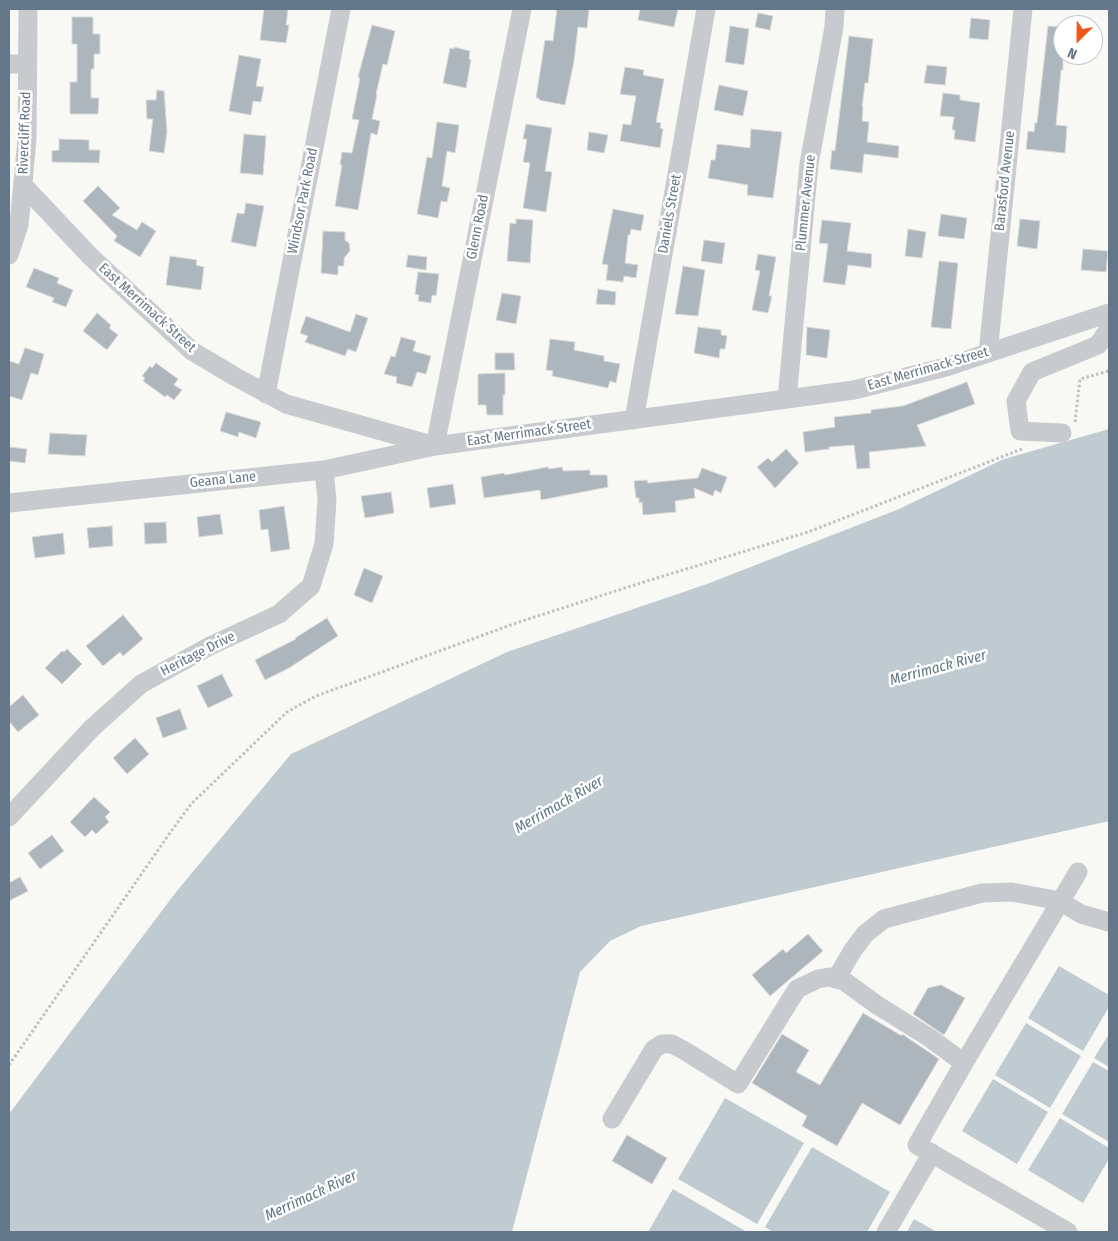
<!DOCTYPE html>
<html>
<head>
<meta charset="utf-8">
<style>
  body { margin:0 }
  #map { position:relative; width:1118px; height:1241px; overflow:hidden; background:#f8f8f5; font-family:"Fira Sans Condensed",sans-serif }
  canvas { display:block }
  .frame { position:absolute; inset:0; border:10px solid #647788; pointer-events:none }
  .north { position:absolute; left:1053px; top:15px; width:50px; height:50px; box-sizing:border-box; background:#fff; border:1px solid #c1c9cf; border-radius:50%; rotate:203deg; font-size:14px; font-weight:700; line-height:20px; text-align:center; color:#647788 }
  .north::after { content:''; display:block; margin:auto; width:18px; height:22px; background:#f2571a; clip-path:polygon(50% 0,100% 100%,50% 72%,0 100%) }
</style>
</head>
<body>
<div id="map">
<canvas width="1118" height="1241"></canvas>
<div class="frame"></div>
<div class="north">N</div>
</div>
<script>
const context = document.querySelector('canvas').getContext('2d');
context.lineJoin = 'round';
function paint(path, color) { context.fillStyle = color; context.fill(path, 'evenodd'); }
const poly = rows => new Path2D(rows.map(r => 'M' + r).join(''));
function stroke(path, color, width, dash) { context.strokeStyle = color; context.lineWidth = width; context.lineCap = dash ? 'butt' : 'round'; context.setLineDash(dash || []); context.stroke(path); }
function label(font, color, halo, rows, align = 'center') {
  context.font = font + ' "Fira Sans Condensed",sans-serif'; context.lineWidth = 5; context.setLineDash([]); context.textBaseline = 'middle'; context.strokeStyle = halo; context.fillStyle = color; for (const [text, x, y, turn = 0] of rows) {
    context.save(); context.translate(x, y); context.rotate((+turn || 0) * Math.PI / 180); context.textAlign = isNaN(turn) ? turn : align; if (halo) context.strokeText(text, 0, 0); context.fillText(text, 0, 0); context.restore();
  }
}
const water = poly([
  [1109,429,1109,821,641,926,610,941,580,972,512,1232,9,1232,9,1114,176,892,291,754,507,652,707,584,899,509,1004,459],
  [1059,966,1109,995,1109,1007,1083,1051,1028,1018],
  [1026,1023,1081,1056,1050,1108,995,1075],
  [1109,1034,1109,1067,1094,1058],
  [1093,1062,1109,1071,1109,1142,1062,1114],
  [993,1079,1048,1112,1017,1164,962,1131],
  [725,1098,804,1143,757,1224,678,1179],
  [1060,1118,1109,1148,1109,1159,1083,1203,1028,1170],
  [812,1147,890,1192,867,1232,773,1232,765,1227],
  [673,1189,747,1232,648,1232],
  [914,1219,937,1232,907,1232]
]);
const building = poly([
  [264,9,288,9,286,25,289,25,286,43,260,40,264,9],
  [557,9,589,9,587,28,578,27,574,61,565,105,539,100,539,98,536,98,545,40,553,41,557,9],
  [640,9,678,9,674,27,638,20,640,9],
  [758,13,773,16,770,30,755,27,758,13],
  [72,17,93,17,93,34,100,34,100,54,94,54,94,69,91,69,91,98,99,98,98,114,70,114,70,82,77,82,77,44,72,44,72,17],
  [971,18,990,20,988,40,969,38,971,18],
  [372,25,395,31,387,65,383,64,376,94,377,95,372,119,380,121,377,135,371,133,358,210,335,206,342,165,340,165,342,152,352,153,359,120,352,119,360,78,358,77,372,25],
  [730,26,749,29,744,65,725,62,730,26],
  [1048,26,1063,27,1063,70,1061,70,1056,125,1067,126,1065,153,1026,149,1028,131,1034,132,1035,123,1037,123,1048,26],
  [849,36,873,39,868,83,865,83,862,107,863,107,862,121,869,122,867,142,899,146,898,158,864,154,862,173,830,169,832,150,835,151,849,36],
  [454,47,470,51,469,59,471,60,466,88,443,83,450,48,454,49,454,47],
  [239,55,261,59,256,86,264,87,261,102,253,101,251,115,229,111,239,55],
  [927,65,947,67,945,85,924,83,927,65],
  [625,67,644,70,643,75,664,79,656,122,661,123,660,128,663,129,660,148,620,141,623,124,631,125,636,96,620,94,625,67],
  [719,85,748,91,743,116,714,110,719,85],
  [157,90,164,91,167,132,164,153,149,151,153,119,147,119,146,100,156,100,157,90],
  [943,93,960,95,960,100,980,103,975,142,954,139,955,130,952,130,954,117,940,116,943,93],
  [437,122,459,125,455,153,447,151,442,186,450,188,447,202,441,201,438,218,417,214,427,157,432,158,437,122],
  [526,124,552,128,545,171,552,172,546,212,523,208,530,163,523,162,527,139,523,139,526,124],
  [751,129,782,132,773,198,747,195,748,185,708,178,711,160,715,160,717,144,750,148,751,129],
  [589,132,608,135,604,153,587,150,589,132],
  [244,134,266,136,263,175,240,173,244,134],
  [59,139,89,140,89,150,100,150,99,163,52,162,52,151,59,150,59,139],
  [98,186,120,208,112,215,137,230,142,222,156,231,140,257,114,241,117,236,83,201,98,186],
  [246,203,264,206,256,247,231,242,237,213,244,214,246,203],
  [613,209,644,215,641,231,631,229,630,235,628,235,625,263,638,265,636,278,624,276,623,282,606,280,608,265,602,264,613,209],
  [941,214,967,218,964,239,938,236,941,214],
  [516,219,533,220,530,263,507,261,510,223,516,224,516,219],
  [1020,219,1040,221,1037,249,1017,246,1020,219],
  [822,220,851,223,847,251,872,254,871,268,848,265,845,285,823,282,828,244,819,243,822,220],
  [908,229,926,232,922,258,905,256,908,229],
  [323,231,345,232,345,240,349,243,350,251,344,258,344,266,338,266,338,275,321,273,323,231],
  [704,240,725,243,722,264,701,261,704,240],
  [1083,249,1108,251,1106,272,1081,270,1083,249],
  [758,254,776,257,769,296,772,296,768,313,752,310,760,271,755,270,758,254],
  [408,255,427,257,426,270,406,267,408,255],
  [170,256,197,260,196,265,204,267,201,290,166,285,170,256],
  [939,261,958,263,951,329,931,327,939,261],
  [683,266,705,270,698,316,675,314,683,266],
  [34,268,59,278,57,283,73,290,66,307,52,302,54,298,26,287,34,268],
  [418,272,439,274,436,296,432,295,431,303,418,301,419,295,415,294,418,272],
  [598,289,616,292,615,305,596,304,598,289],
  [502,293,521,296,516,324,496,320,502,293],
  [97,313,111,325,109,328,118,335,107,350,83,331,97,313],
  [356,314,368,318,356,352,348,349,345,356,305,342,308,336,300,333,306,316,350,332,356,314],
  [698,327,721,330,721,335,727,336,725,349,720,349,719,358,694,353,698,327],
  [807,327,830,330,827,358,806,355,807,327],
  [401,337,416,341,413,351,431,356,426,374,417,372,412,387,396,383,397,377,384,374,391,356,395,357,401,337],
  [550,339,575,342,574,350,604,356,604,361,620,364,616,383,610,381,608,388,552,376,553,371,546,370,550,339],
  [25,348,44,354,38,375,31,373,22,400,9,396,9,361,19,364,25,348],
  [495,353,514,353,515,370,495,370,495,353],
  [156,363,178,379,174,385,182,390,174,400,167,395,165,397,143,381,145,378,142,376,150,366,152,368,156,363],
  [505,373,505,395,503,395,503,415,487,415,486,405,478,405,478,374,505,373],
  [967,382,975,404,917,425,926,446,869,452,870,468,857,469,854,445,829,447,829,449,805,452,803,432,835,427,834,417,871,413,871,410,903,406,967,382],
  [226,412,261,422,256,438,239,432,238,437,220,431,226,412],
  [50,433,87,435,85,456,48,454,50,433],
  [9,447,27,449,25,463,9,461,9,447],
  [786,449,799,463,775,488,757,467,768,458,772,462,786,449],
  [548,467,549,469,562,467,563,471,590,470,590,475,607,475,608,487,541,500,540,490,484,498,481,477,504,473,505,475,548,467],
  [702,468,727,477,721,493,715,490,713,496,694,488,695,498,675,501,676,512,643,515,642,502,639,503,639,498,636,498,634,481,647,480,648,483,698,478,702,468],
  [453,484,456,504,430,508,427,488,453,484],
  [391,492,394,513,365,518,361,496,391,492],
  [284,506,290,549,271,552,268,529,261,530,259,510,284,506],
  [220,514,223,534,199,537,197,517,220,514],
  [166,522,167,543,145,544,144,523,166,522],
  [112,526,113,546,89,548,87,528,112,526],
  [63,533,65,554,35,558,32,537,63,533],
  [364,568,383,576,372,603,354,595,364,568],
  [123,615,143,639,123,656,120,652,103,666,86,646,123,615],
  [327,618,338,636,289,668,265,680,255,660,296,639,295,638,327,618],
  [67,649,82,664,62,684,45,668,62,651,64,652,67,649],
  [222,674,233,696,208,708,197,686,222,674],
  [23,695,39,715,18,732,9,721,9,707,23,695],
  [180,709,187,729,163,738,156,718,180,709],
  [135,738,149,754,127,774,113,758,135,738],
  [94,797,110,812,105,817,109,822,96,834,92,830,85,837,70,822,94,797],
  [52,835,64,851,40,869,28,853,52,835],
  [20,877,28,891,9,901,9,883,20,877],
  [808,934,823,951,770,996,752,975,783,949,786,953,808,934],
  [941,985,965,998,944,1035,913,1014,928,988,941,985],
  [863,1013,902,1036,902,1034,939,1059,900,1125,862,1103,837,1146,802,1126,807,1116,752,1083,782,1034,809,1050,796,1072,820,1085,863,1013],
  [627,1135,667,1158,652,1184,612,1161,627,1135]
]);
const path = poly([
  [1075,422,1080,379,1109,371],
  [9,1065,172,830,192,803,287,712,316,696,519,622,647,581,808,532,1022,449]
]);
const minor = poly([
  [9,64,27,64],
  [23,185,90,256,192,351,234,376,286,404,435,446,854,390,946,367,1109,313],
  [9,255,19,225,27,139,28,9],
  [988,353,1023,9],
  [266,394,341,9],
  [787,399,809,164,834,27,835,9],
  [634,420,706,9],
  [1062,433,1020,431,1016,401,1032,372,1098,345,1109,329],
  [9,503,324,470,435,446,522,9],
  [9,817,92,728,141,684,210,646,279,614,311,586,324,544,327,500,324,470],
  [836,979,853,950,865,934,884,919,982,893,1012,892,1060,901,1081,914,1109,922],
  [964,1063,1078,872],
  [612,1119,654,1049,662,1044,672,1044,685,1051,738,1084,797,989,818,979,829,977,844,981,877,1005,930,1038,964,1063,917,1145,1068,1232],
  [886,1232,932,1153]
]);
const streetNames = [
  ["Rivercliff Road",25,133,-88],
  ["Barasford Avenue",1005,181,-84],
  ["Windsor Park Road",303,201,-79],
  ["Plummer Avenue",806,203,-84],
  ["Daniels Street",670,214,-80],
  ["Glenn Road",478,227,-79],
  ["East Merrimack Street",147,308,42],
  ["East Merrimack Street",928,369,-16],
  ["East Merrimack Street",529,433,-8],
  ["Geana Lane",223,480,-6],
  ["Heritage Drive",198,654,-27]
];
const waterNames = [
  ["Merrimack River",938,668,-15],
  ["Merrimack River",559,805,-30],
  ["Merrimack River",311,1196,-25]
];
paint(water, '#c0cbd1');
paint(building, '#adb6bc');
stroke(building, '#d9dad7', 1);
stroke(path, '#bec1c3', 3, [2.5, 2.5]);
stroke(minor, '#c7cbce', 19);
label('14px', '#647788', '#fff', streetNames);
label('italic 15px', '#607984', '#fff', waterNames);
</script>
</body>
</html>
